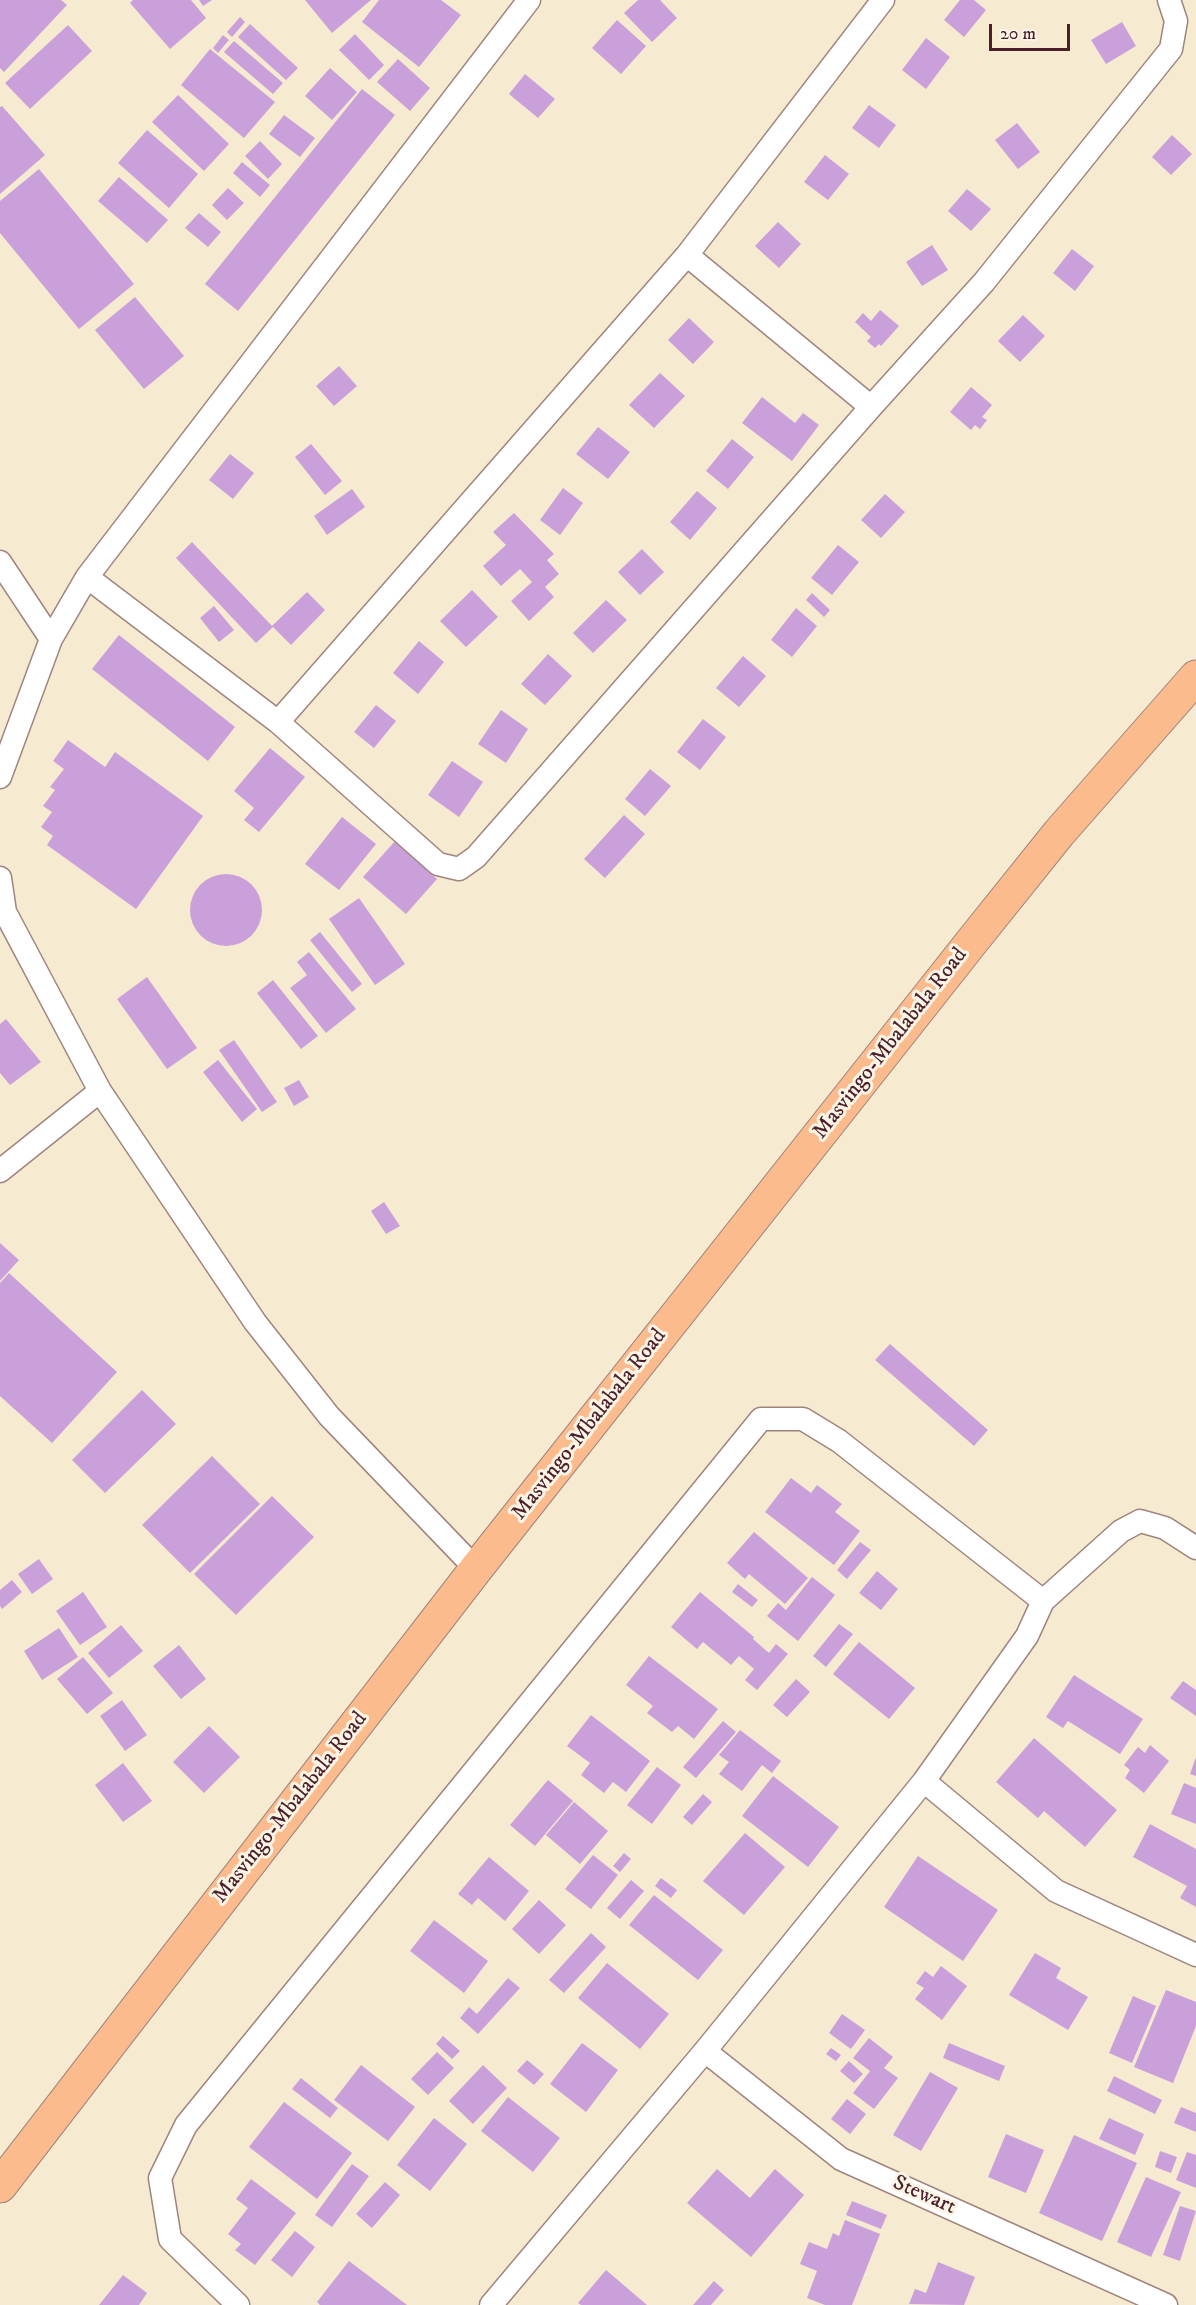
<!DOCTYPE html>
<html>
<head>
<meta charset="utf-8">
<style>
  body { margin:0 }
  #map { position:relative; width:1196px; height:2305px; overflow:hidden; background:#f6ead1; font-family:"IM FELL DW Pica",serif }
  canvas { display:block }
  .scale { position:absolute; left:989px; top:24px; width:81px; height:27px; box-sizing:border-box; border:3px solid #4a1f2b; border-top:0; padding-left:8px; font-size:18px; line-height:21px; white-space:nowrap; color:#4a1f2b; -webkit-text-stroke:4px #fcf5e5; paint-order:stroke }
</style>
</head>
<body>
<div id="map">
<canvas width="1196" height="2305"></canvas>
<div class="scale">20 m</div>
</div>
<script>
const context = document.querySelector('canvas').getContext('2d');
context.lineJoin = 'round';
function paint(path, color) { context.fillStyle = color; context.fill(path, 'evenodd'); }
const poly = rows => new Path2D(rows.map(r => 'M' + r).join(''));
function stroke(path, color, width, dash) { context.strokeStyle = color; context.lineWidth = width; context.lineCap = dash ? 'butt' : 'round'; context.setLineDash(dash || []); context.stroke(path); }
function label(font, color, halo, rows, align = 'center') {
  context.font = font + ' "IM FELL DW Pica",serif'; context.lineWidth = 6; context.setLineDash([]); context.textBaseline = 'middle'; context.strokeStyle = halo; context.fillStyle = color; for (const [text, x, y, turn = 0] of rows) {
    context.save(); context.translate(x, y); context.rotate((+turn || 0) * Math.PI / 180); context.textAlign = isNaN(turn) ? turn : align; if (halo) context.strokeText(text, 0, 0); context.fillText(text, 0, 0); context.restore();
  }
}
const building = poly([
  [0,0,61,0,67,5,4,72,0,68],
  [133,0,191,0,206,18,170,49,130,3],
  [199,0,212,0,203,6],
  [305,0,371,0,332,33],
  [379,0,441,0,461,15,419,67,362,22],
  [638,0,660,0,677,18,652,42,624,13],
  [960,0,974,0,986,10,964,37,944,20],
  [240,17,245,22,232,37,227,32],
  [617,20,646,46,621,74,592,48],
  [1122,22,1136,46,1106,64,1091,40],
  [250,24,298,68,286,80,238,37],
  [68,25,92,51,30,109,5,83],
  [355,34,384,65,369,80,339,50],
  [223,35,229,40,218,53,213,48],
  [926,38,950,57,926,89,902,70],
  [234,41,283,83,273,94,224,52],
  [210,49,275,102,244,138,181,85],
  [398,59,430,88,410,111,377,82],
  [330,68,357,92,332,120,305,96],
  [525,74,555,99,538,118,509,94],
  [362,89,395,115,238,311,205,284],
  [178,95,229,144,204,171,152,122],
  [869,105,896,125,879,148,852,128],
  [2,106,45,155,0,194,0,107],
  [284,115,315,138,300,157,269,134],
  [1017,123,1040,152,1018,169,995,140],
  [147,130,198,174,169,208,118,163],
  [1172,135,1192,154,1171,175,1152,157],
  [260,141,282,164,268,179,245,156],
  [825,155,849,174,828,200,804,182],
  [242,162,270,185,260,197,233,173],
  [39,169,134,284,79,329,0,233,0,201],
  [119,177,168,220,147,243,98,201],
  [228,188,244,203,227,220,212,205],
  [967,189,991,209,971,231,948,211],
  [199,213,221,232,208,247,185,228],
  [778,222,801,244,779,268,755,246],
  [932,245,948,270,922,286,906,262],
  [1072,249,1094,266,1075,291,1053,273],
  [135,297,184,356,144,389,95,330],
  [880,310,899,326,881,346,879,344,875,348,867,341,871,337,855,322,863,313,871,321],
  [1023,315,1045,336,1020,362,998,341],
  [689,318,714,342,693,364,668,340],
  [339,366,357,386,334,406,316,386],
  [660,373,685,396,654,428,629,405],
  [971,387,992,405,982,417,987,420,980,429,975,425,971,430,950,412],
  [762,397,795,423,803,413,819,425,792,461,742,423],
  [598,427,630,452,608,479,576,454],
  [732,439,754,457,728,489,706,471],
  [311,444,342,481,325,495,295,457],
  [230,454,254,473,233,499,209,480],
  [563,488,583,503,560,535,540,520],
  [352,489,365,507,327,535,314,516],
  [697,491,717,508,690,540,670,522],
  [885,494,905,512,881,538,861,520],
  [514,513,554,554,547,560,559,574,545,587,554,597,529,621,511,601,532,582,520,569,501,586,483,566,506,545,493,532],
  [192,542,273,627,256,643,176,558],
  [838,545,859,562,832,595,811,578],
  [642,549,664,572,640,595,618,572],
  [472,590,498,617,466,647,440,621],
  [307,592,325,610,291,645,272,626],
  [812,593,830,610,824,617,806,600],
  [606,600,627,620,593,653,573,633],
  [214,606,234,630,219,642,200,618],
  [796,608,817,626,792,657,771,640],
  [119,635,235,727,208,761,92,669],
  [419,641,444,662,418,694,393,673],
  [548,654,572,676,545,705,521,684],
  [743,656,766,676,739,707,716,688],
  [376,705,396,721,374,748,354,732],
  [501,710,528,729,506,763,478,744],
  [703,719,726,737,700,770,677,752],
  [68,740,105,767,115,752,203,816,136,909,47,845,53,836,41,827,52,812,43,806,55,790,50,787,64,769,53,761],
  [270,748,305,777,259,832,244,820,254,808,234,791],
  [452,761,483,782,459,817,428,795],
  [650,769,671,786,645,816,625,799],
  [624,815,645,834,605,878,584,859],
  [342,817,376,844,339,890,305,864],
  [395,841,437,879,406,914,363,877],
  '190 910a36 36 0 1 1 72 0a36 36 0 1 1-72 0Z',
  [359,898,405,964,375,985,329,919],
  [320,932,362,984,352,992,310,940],
  [309,952,356,1009,326,1033,290,988,307,975,297,962],
  [147,977,197,1048,167,1069,117,999],
  [273,980,318,1036,301,1049,257,993],
  [6,1019,41,1062,10,1085,0,1073,0,1024],
  [234,1040,277,1102,262,1112,219,1050],
  [218,1060,257,1109,242,1122,203,1072],
  [299,1080,309,1097,294,1106,284,1088],
  [384,1202,400,1226,386,1234,371,1211],
  [0,1243,19,1260,0,1281],
  [9,1273,117,1372,52,1443,0,1396,0,1283],
  [890,1344,988,1430,974,1446,875,1360],
  [142,1390,176,1424,105,1493,72,1460],
  [212,1456,260,1504,190,1573,142,1525],
  [791,1478,811,1493,817,1485,842,1504,835,1512,860,1531,834,1565,765,1512],
  [272,1496,314,1537,236,1615,194,1574],
  [754,1532,808,1578,785,1604,749,1574,745,1579,727,1563],
  [860,1542,871,1550,847,1579,837,1570],
  [39,1559,53,1579,32,1594,18,1574],
  [877,1571,898,1589,881,1610,859,1593],
  [812,1577,835,1595,798,1641,767,1616,778,1603,786,1610],
  [12,1580,22,1592,2,1609,0,1606,0,1590],
  [738,1584,758,1600,752,1607,732,1592],
  [83,1592,107,1627,80,1645,56,1611],
  [700,1592,754,1637,753,1639,769,1653,776,1644,788,1654,757,1690,745,1680,754,1669,739,1656,731,1665,703,1642,697,1649,671,1627],
  [839,1624,853,1634,826,1667,813,1656],
  [121,1625,143,1651,109,1678,88,1653],
  [59,1628,78,1657,42,1680,24,1651],
  [859,1642,915,1688,889,1719,833,1674],
  [179,1645,206,1679,181,1699,153,1666],
  [649,1656,718,1709,694,1739,678,1726,672,1732,647,1713,653,1706,626,1685],
  [83,1657,113,1693,87,1714,57,1679],
  [1074,1675,1143,1719,1120,1754,1068,1721,1063,1728,1046,1717],
  [796,1679,810,1692,787,1717,773,1705],
  [1183,1681,1196,1690,1196,1716,1170,1698],
  [122,1700,147,1735,125,1751,100,1716],
  [591,1715,650,1761,626,1792,613,1782,604,1793,581,1775,590,1763,567,1746],
  [723,1721,736,1732,696,1778,683,1767],
  [209,1726,240,1757,204,1793,173,1762],
  [740,1730,781,1761,772,1773,762,1765,742,1791,719,1774,729,1762,719,1755],
  [1034,1738,1117,1810,1085,1847,1044,1811,1038,1818,996,1782],
  [1150,1745,1169,1761,1144,1793,1125,1778,1130,1770,1124,1765,1138,1747,1145,1753],
  [1196,1757,1196,1776,1190,1774],
  [123,1763,152,1801,123,1822,95,1785],
  [657,1767,681,1785,652,1824,627,1805],
  [773,1776,839,1827,808,1867,742,1816],
  [548,1780,573,1801,535,1846,510,1825],
  [1184,1783,1196,1788,1196,1824,1171,1814],
  [703,1794,712,1802,692,1825,683,1817],
  [574,1802,608,1831,580,1864,546,1835],
  [1150,1824,1196,1849,1196,1907,1180,1898,1187,1886,1133,1857],
  [745,1833,785,1867,744,1915,703,1881],
  [624,1853,631,1859,620,1872,613,1866],
  [593,1855,618,1875,591,1909,565,1889],
  [918,1856,998,1910,963,1961,884,1907],
  [489,1857,529,1891,505,1921,478,1898,472,1905,458,1894],
  [661,1878,677,1890,671,1898,655,1886],
  [631,1880,644,1891,620,1919,607,1908],
  [654,1895,723,1950,698,1980,629,1925],
  [539,1900,566,1925,539,1954,512,1929],
  [434,1920,488,1961,464,1993,410,1951],
  [591,1933,606,1947,564,1993,549,1980],
  [1035,1953,1061,1968,1056,1978,1088,1997,1068,2030,1009,1995],
  [607,1963,669,2014,640,2049,578,1998],
  [941,1966,967,1986,942,2020,915,1999,924,1988,916,1983,925,1971,933,1977],
  [508,1978,520,1988,478,2034,460,2018,469,2007,477,2014],
  [1166,1990,1196,2002,1196,2026,1173,2083,1134,2067],
  [1133,1996,1156,2006,1132,2063,1109,2053],
  [842,2014,865,2030,851,2049,829,2033],
  [443,2036,460,2051,452,2059,436,2044],
  [869,2038,893,2057,884,2068,898,2078,874,2109,853,2093,870,2071,853,2058],
  [582,2043,618,2070,586,2112,550,2084],
  [949,2043,1005,2066,999,2081,943,2058],
  [831,2048,841,2055,836,2061,826,2054],
  [437,2052,454,2068,428,2095,411,2079],
  [527,2060,544,2074,534,2085,517,2071],
  [849,2061,863,2074,854,2083,840,2071],
  [361,2065,415,2107,388,2141,334,2100],
  [483,2065,507,2088,473,2124,449,2101],
  [930,2072,958,2088,921,2151,893,2135],
  [1114,2076,1162,2100,1155,2114,1107,2091],
  [301,2078,338,2108,330,2118,292,2089],
  [508,2097,560,2138,533,2172,481,2131],
  [847,2099,866,2114,850,2134,831,2119],
  [284,2102,352,2153,317,2199,249,2147],
  [1181,2107,1196,2113,1196,2132,1174,2123],
  [434,2118,467,2144,430,2191,397,2165],
  [1109,2118,1144,2134,1135,2155,1099,2139],
  [1006,2134,1044,2150,1026,2193,988,2177],
  [1074,2135,1137,2163,1102,2241,1039,2213],
  [1160,2151,1177,2157,1171,2173,1155,2167],
  [1187,2152,1196,2155,1196,2188,1176,2180],
  [352,2164,369,2176,332,2227,315,2215],
  [717,2169,750,2198,775,2169,804,2195,751,2257,687,2203],
  [1146,2177,1181,2192,1151,2257,1117,2242],
  [251,2179,296,2213,255,2265,235,2250,241,2244,228,2234,248,2208,236,2199],
  [385,2182,400,2195,372,2228,356,2214],
  [852,2201,887,2215,881,2229,846,2215],
  [1180,2206,1196,2211,1180,2261,1163,2255],
  [845,2220,880,2234,852,2305,825,2305,807,2298,817,2271,800,2264,809,2242,827,2249,833,2233,839,2236],
  [295,2231,315,2247,292,2277,271,2260],
  [349,2261,407,2305,320,2305,317,2302],
  [938,2262,975,2277,964,2305,909,2304,915,2289,926,2293],
  [606,2270,647,2305,581,2305,578,2303],
  [123,2275,147,2293,139,2305,99,2305],
  [714,2281,724,2290,711,2305,693,2305]
]);
const minor = poly([
  [687,255,871,407],
  [0,562,51,639],
  [87,577,278,722,438,864,459,869,476,857,871,407,984,282,1171,49,1176,21,1169,0],
  [278,722,687,255,883,0],
  [0,777,51,639,87,577,529,0],
  [0,878,5,912,100,1091,255,1322,329,1416,476,1569],
  [0,1171,100,1091],
  [1043,1601,1121,1531,1140,1521,1165,1528,1196,1548],
  [924,1781,1056,1891,1196,1955],
  [705,2051,841,2159,1166,2305],
  [238,2305,170,2239,160,2178,186,2125,761,1419,803,1419,839,1441,1043,1601,1027,1636,924,1781,705,2051,491,2305]
]);
const trunk = poly([
  [0,2186,476,1569,970,944,1059,833,1196,677]
]);
const streetNames = [
  ["Masvingo-Mbalabala Road",891,1044,-52],
  ["Masvingo-Mbalabala Road",590,1425,-52],
  ["Masvingo-Mbalabala Road",291,1808,-52],
  ["Stewart",924,2196,24]
];
paint(building, '#caa0db');
stroke(minor, '#a0847e', 25);
stroke(trunk, '#a0847e', 35);
stroke(minor, '#fff', 22);
stroke(trunk, '#fbbb8c', 33);
label('22px', '#4a1f2b', '#fcf5e5', streetNames);
</script>
</body>
</html>
